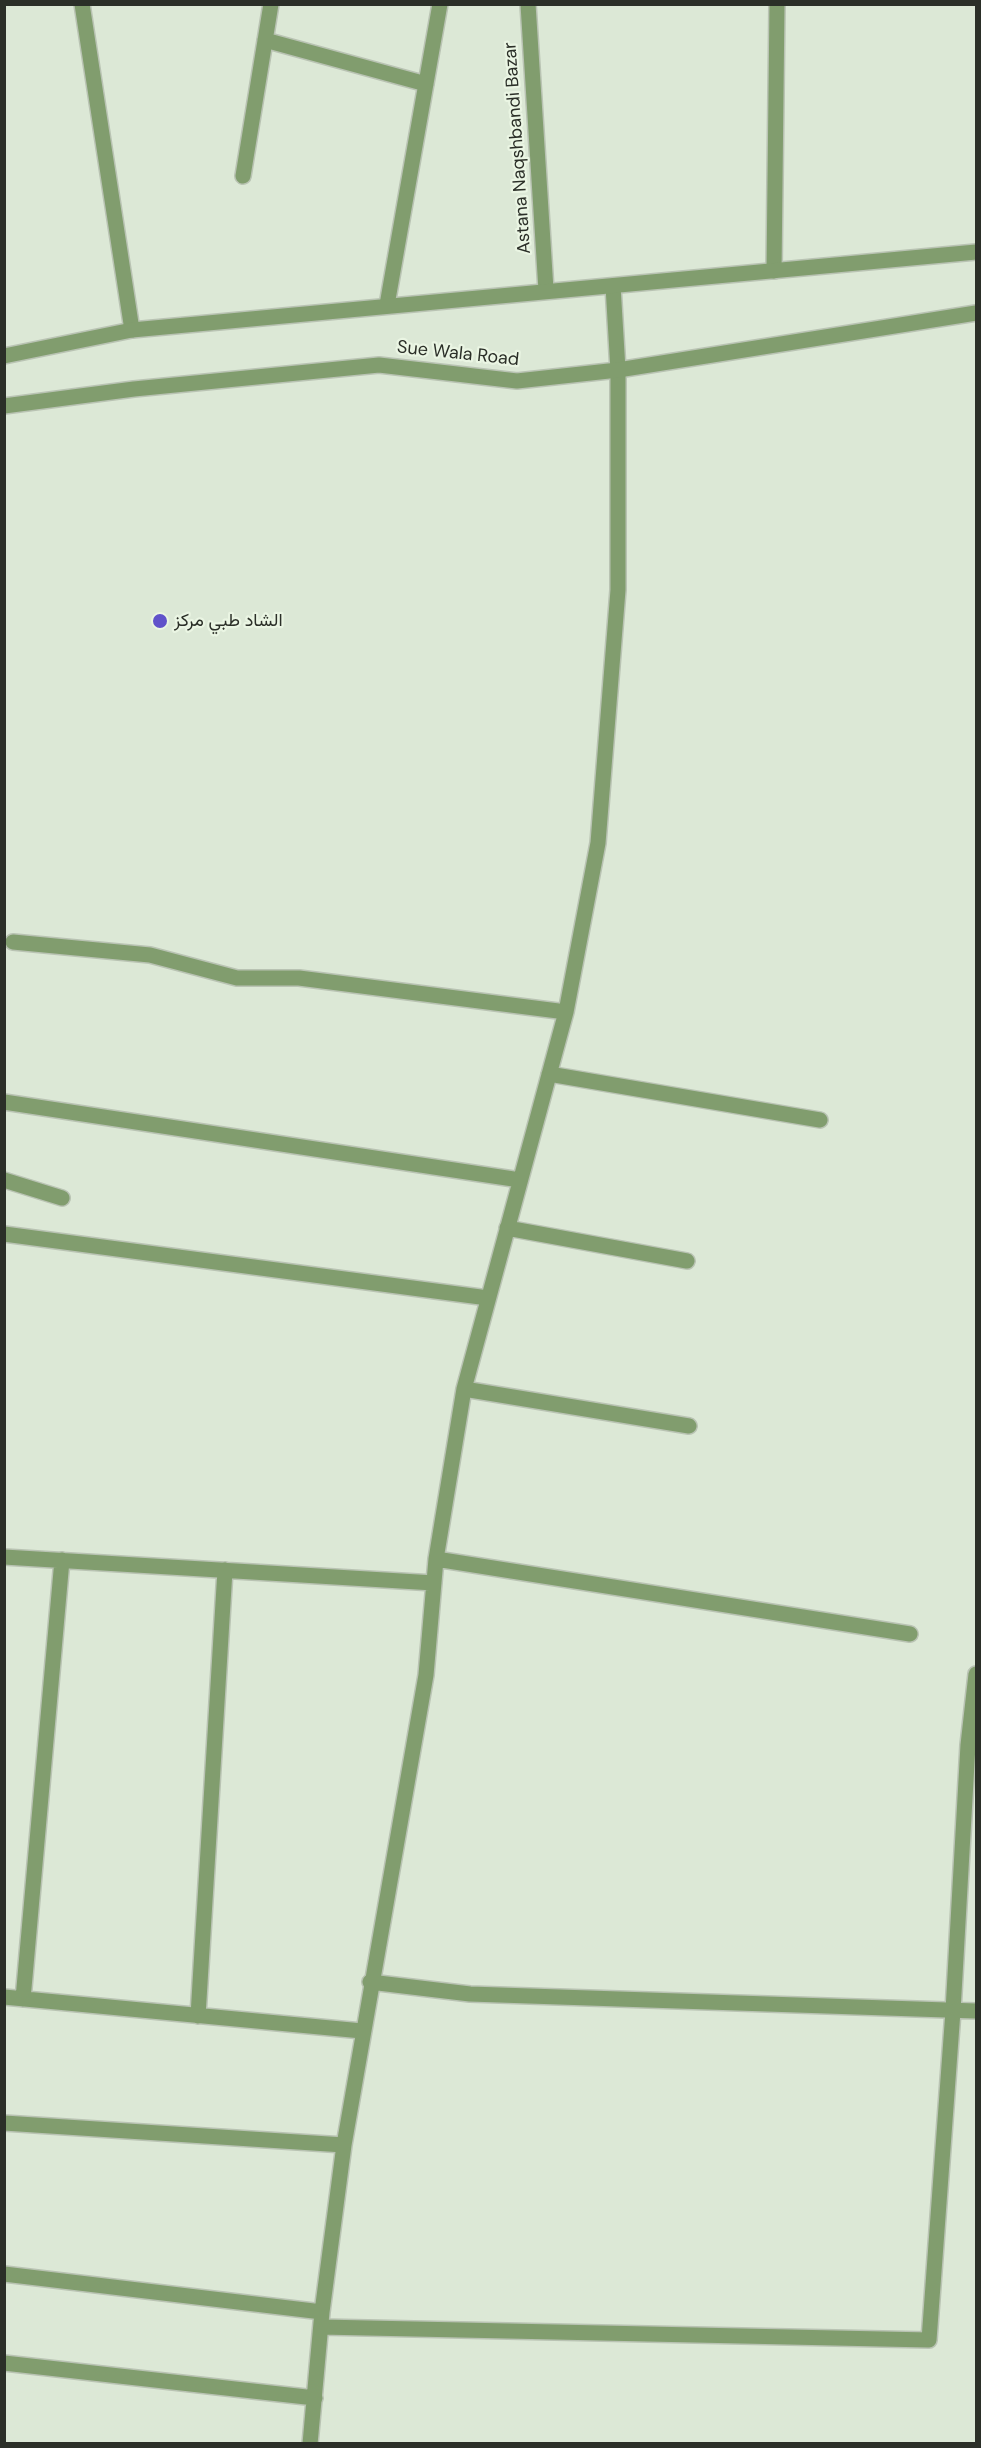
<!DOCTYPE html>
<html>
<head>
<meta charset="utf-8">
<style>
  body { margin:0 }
  #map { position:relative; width:981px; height:2448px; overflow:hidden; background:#dce8d6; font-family:"DM Sans",sans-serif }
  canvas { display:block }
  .frame { position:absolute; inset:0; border:6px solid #2b2f28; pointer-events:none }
</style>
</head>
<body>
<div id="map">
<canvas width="981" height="2448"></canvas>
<div class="frame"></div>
</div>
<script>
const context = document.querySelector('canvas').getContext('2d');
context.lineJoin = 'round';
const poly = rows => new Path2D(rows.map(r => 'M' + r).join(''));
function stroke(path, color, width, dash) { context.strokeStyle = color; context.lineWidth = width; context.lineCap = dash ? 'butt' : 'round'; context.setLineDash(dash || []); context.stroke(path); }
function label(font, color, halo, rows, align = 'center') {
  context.font = font + ' "DM Sans",Vazirmatn,sans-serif'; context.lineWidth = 4.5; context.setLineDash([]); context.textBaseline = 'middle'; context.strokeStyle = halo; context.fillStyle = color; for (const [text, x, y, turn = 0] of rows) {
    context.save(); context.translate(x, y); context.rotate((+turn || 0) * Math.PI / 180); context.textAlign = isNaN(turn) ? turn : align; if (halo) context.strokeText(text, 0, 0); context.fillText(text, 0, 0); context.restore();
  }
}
const minor = poly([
  [82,4,132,330],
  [528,4,546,290],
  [265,40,426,84],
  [243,176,271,4],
  [774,271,777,4],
  [387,305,440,4],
  [13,942,150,955,237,978,299,978,566,1012],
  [549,1074,820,1120],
  [4,1102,520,1180],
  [4,1180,62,1198],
  [507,1228,687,1261],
  [4,1234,488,1298],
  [464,1389,689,1426],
  [4,1557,434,1583],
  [436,1559,910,1634],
  [370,1982,470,1994,976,2011],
  [4,1997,362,2031],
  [23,1999,62,1560],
  [198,2016,225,1570],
  [4,2123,344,2145],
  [4,2274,322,2312],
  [321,2327,929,2340,953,2011,968,1745,976,1674],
  [4,2363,315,2398],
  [310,2444,322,2312,344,2145,426,1675,436,1559,464,1389,566,1012,598,843,618,590,618,370,613,286]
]);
const tertiary = poly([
  [4,356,132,330,976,252],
  [4,406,134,389,379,365,517,381,618,370,976,313]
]);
const markers = [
  [160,621,8,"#6052ca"]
];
const streetNames = [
  ["Astana Naqshbandi Bazar",518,148,-94],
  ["Sue Wala Road",458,354,6]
];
const poiNames = [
  ["الشاد طبي مرکز",174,621]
];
stroke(minor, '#b9c3b3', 18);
stroke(tertiary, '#b9c3b3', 18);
stroke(minor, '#819d6e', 15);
stroke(tertiary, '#819d6e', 15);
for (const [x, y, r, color] of markers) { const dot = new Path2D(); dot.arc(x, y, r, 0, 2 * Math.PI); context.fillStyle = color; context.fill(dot); stroke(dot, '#eaf5e3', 2); }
label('18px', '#2b2f28', '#eaf5e3', streetNames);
label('18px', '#2b2f28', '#eaf5e3', poiNames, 'left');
</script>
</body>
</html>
